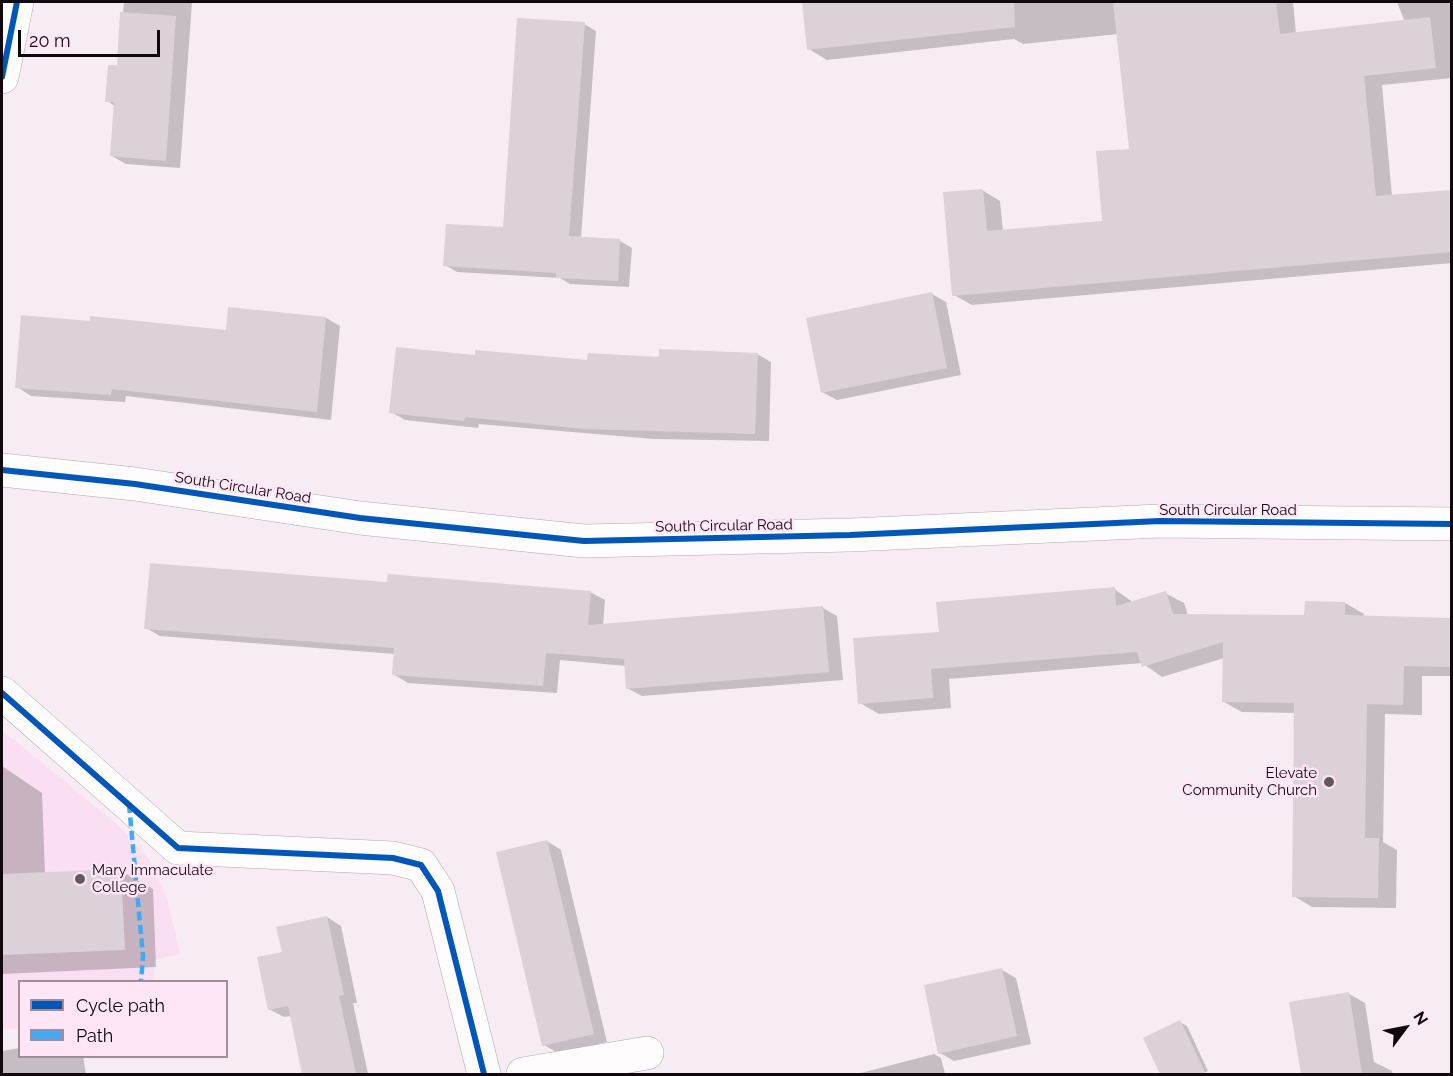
<!DOCTYPE html>
<html>
<head>
<meta charset="utf-8">
<style>
  body { margin:0 }
  #map { position:relative; width:1453px; height:1076px; overflow:hidden; background:#f8ecf4; font-family:Raleway,sans-serif }
  canvas { display:block }
  .frame { position:absolute; inset:0; border:3px solid #11080e; pointer-events:none }
  .legend { position:absolute; left:18px; top:980px; width:210px; height:78px; box-sizing:border-box; background:#fee6f6; border:2px solid #9f8d99; margin:0; padding:8px 10px; list-style:none; font-size:18px; color:#11080e }
  .legend li { display:flex; align-items:center; gap:12px; height:30px }
  .legend b { width:30px; border:2px solid #9f8d99 }
  .north { position:absolute; left:1375px; top:998px; width:60px; height:60px; -webkit-text-stroke:4px #fee6f6; paint-order:stroke; rotate:58deg; font-size:16px; font-weight:700; line-height:24px; text-align:center; color:#11080e }
  .north::after { content:''; display:block; margin:auto; width:21px; height:27px; background:#11080e; clip-path:polygon(50% 0,100% 100%,50% 72%,0 100%) }
  .scale { position:absolute; left:18px; top:30px; width:142px; height:27px; box-sizing:border-box; border:3px solid #11080e; border-top:0; padding-left:8px; font-size:18px; line-height:21px; white-space:nowrap; color:#11080e; -webkit-text-stroke:4px #fee6f6; paint-order:stroke }
</style>
</head>
<body>
<div id="map">
<canvas width="1453" height="1076"></canvas>
<div class="frame"></div>
<ul class="legend">
<li><b style="height:8px;background:#0057b8"></b>Cycle path</li>
<li><b style="height:8px;background:#3fa9f5"></b>Path</li>
</ul>
<div class="north">N</div>
<div class="scale">20 m</div>
</div>
<script>
const context = document.querySelector('canvas').getContext('2d');
context.lineJoin = 'round';
function paint(path, color) { context.fillStyle = color; context.fill(path, 'evenodd'); }
const poly = rows => new Path2D(rows.map(r => 'M' + r).join(''));
function stroke(path, color, width, dash) { context.strokeStyle = color; context.lineWidth = width; context.lineCap = dash ? 'butt' : 'round'; context.setLineDash(dash || []); context.stroke(path); }
function label(font, color, halo, rows, align = 'center') {
  context.font = font + ' Raleway,sans-serif'; context.lineWidth = 5; context.setLineDash([]); context.textBaseline = 'middle'; context.strokeStyle = halo; context.fillStyle = color; for (const [text, x, y, turn = 0] of rows) {
    context.save(); context.translate(x, y); context.rotate((+turn || 0) * Math.PI / 180); context.textAlign = isNaN(turn) ? turn : align; if (halo) context.strokeText(text, 0, 0); context.fillText(text, 0, 0); context.restore();
  }
}
const built = poly([
  [2,730,119,826,149,859,167,899,180,954,154,960,154,981,20,982,19,1028,2,1029]
]);
const shadow = poly([
  [124,2,192,2,180,168,126,164,112,156,115,106,107,101,118,67],
  [803,2,1293,2,1296,34,1405,22,1397,2,1452,2,1452,78,1382,85,1392,196,1452,191,1452,263,972,305,954,295,982,190,1000,201,1003,231,1104,222,1130,150,1118,34,1023,44,1014,39,827,60,809,49],
  [584,24,596,31,581,238,620,241,632,248,629,287,570,284,560,278,457,272,445,265,504,228],
  [932,294,946,302,961,375,837,400,822,392],
  [326,318,340,326,331,420,126,396,125,402,31,396,17,387,227,331],
  [757,354,771,362,769,441,654,439,479,424,478,428,405,420,391,412,476,356,589,362],
  [389,583,590,592,605,600,603,626,823,608,837,616,843,680,642,696,627,688,626,666,560,660,557,693,408,683,393,674,395,654,160,636,146,628],
  [1114,589,1133,602,1165,593,1184,603,1188,615,1306,616,1345,603,1364,614,1364,617,1452,619,1452,676,1422,676,1422,715,1385,714,1383,842,1397,850,1396,908,1312,907,1294,896,1296,713,1242,712,1224,702,1224,658,1162,677,1142,663,949,679,951,708,879,714,860,703,941,633],
  [2,766,42,793,45,874,121,871,153,889,156,967,2,974],
  [547,841,561,850,607,1042,558,1053,544,1045],
  [327,917,341,926,357,1003,353,1003,368,1074,304,1074,292,1016,284,1017,269,1009,283,953],
  [1002,970,1016,978,1031,1044,954,1061,940,1053],
  [1349,994,1365,1003,1374,1062,1392,1071,1393,1074,1303,1074,1291,1003],
  [1180,1022,1187,1026,1208,1071,1201,1074,1161,1074,1145,1039],
  [20,1048,20,1056,83,1056,86,1074,3,1074,2,1051],
  [934,1054,941,1058,945,1074,857,1074]
]);
const building = poly([
  [802,2,1014,2,1015,27,807,50],
  [1113,2,1276,2,1280,34,1430,17,1436,68,1364,76,1376,196,1452,190,1452,252,952,296,943,192,983,189,987,231,1102,221,1096,151,1129,149],
  [120,12,176,16,166,161,110,156,114,102,105,102,108,65,117,65],
  [517,18,585,22,569,236,620,239,618,281,556,278,556,273,443,266,446,224,503,227],
  [932,292,947,368,821,393,806,318],
  [228,307,326,317,317,412,112,389,111,395,15,388,21,315,90,321,90,316,226,330],
  [396,347,475,355,475,350,587,360,588,353,659,357,659,349,758,353,755,434,584,429,465,417,464,421,389,413],
  [150,563,387,582,388,574,591,591,588,625,823,606,829,672,626,689,624,659,546,653,543,686,392,675,394,648,144,629],
  [1115,587,1116,606,1166,591,1173,614,1304,615,1305,601,1345,602,1345,615,1452,618,1452,667,1404,666,1403,705,1367,704,1365,838,1379,838,1378,898,1292,897,1294,703,1222,702,1223,642,1142,667,1137,652,931,669,933,698,858,704,853,638,939,632,936,602],
  [547,840,594,1034,542,1046,496,852],
  [121,869,125,950,2,955,2,874],
  [327,916,344,995,339,996,356,1074,302,1074,288,1006,268,1010,257,957,282,952,276,927],
  [1002,968,1017,1036,938,1054,924,985],
  [1349,992,1362,1074,1301,1074,1289,1002],
  [1180,1020,1206,1074,1160,1074,1143,1038]
]);
const minor = poly([
  [2,77,17,2],
  [2,470,135,484,360,518,584,541,850,535,1160,521,1452,524],
  [2,693,178,848,393,858,421,865,438,891,484,1074],
  [523,1074,647,1053]
]);
const quiet = poly([
  [129,804,143,956,141,982]
]);
const cycleway = poly([
  [2,77,17,2],
  [2,470,135,484,360,518,584,541,850,535,1160,521,1452,524],
  [2,693,178,848,393,858,421,865,438,891,484,1074]
]);
const markers = [
  [1329,782,6,"#62585e"],
  [80,879,6,"#62585e"]
];
const streetNames = [
  ["South Circular Road",243,488,9],
  ["South Circular Road",1228,510],
  ["South Circular Road",724,526,-1]
];
const poiNames = [
  ["Elevate",1317,773],
  ["Community Church",1317,790],
  ["Mary Immaculate",92,870,"left"],
  ["College",92,887,"left"]
];
paint(built, '#f9dff1');
paint(shadow, '#0003');
paint(building, '#dcd1d8');
stroke(minor, '#b2a7af', 34);
stroke(minor, '#fefcfd', 33);
stroke(quiet, '#3fa9f5', 4.5, [9, 4.5]);
stroke(cycleway, '#0057b8', 6);
for (const [x, y, r, color] of markers) { const dot = new Path2D(); dot.arc(x, y, r, 0, 2 * Math.PI); context.fillStyle = color; context.fill(dot); stroke(dot, '#fee6f6', 2); }
label('15px', '#11080e', '#fee6f6', streetNames);
label('15px', '#11080e', '#fee6f6', poiNames, 'right');
</script>
</body>
</html>
